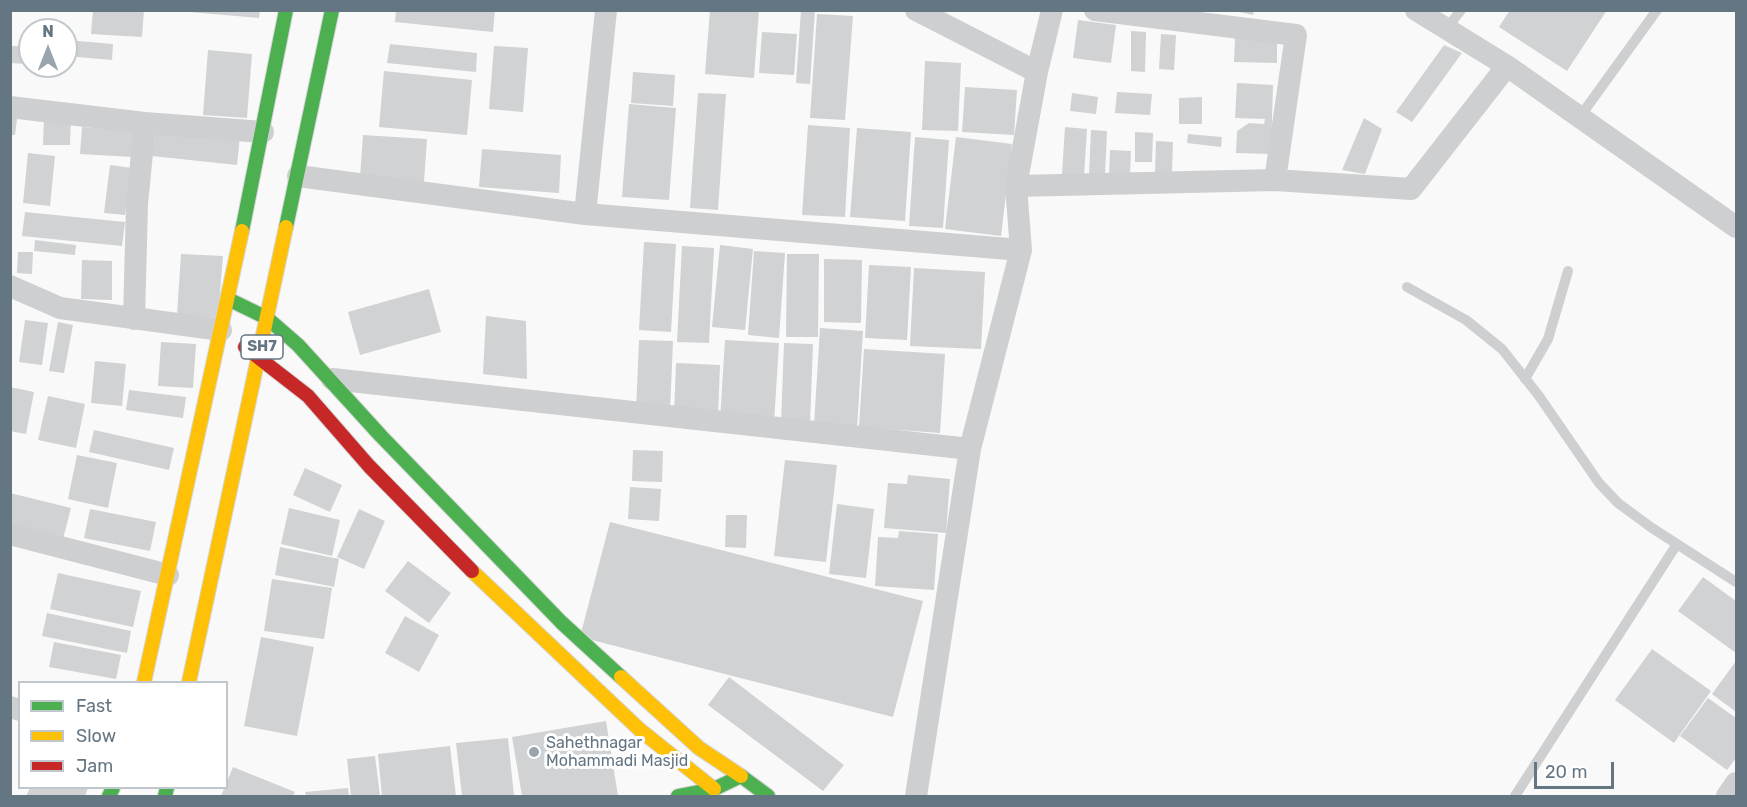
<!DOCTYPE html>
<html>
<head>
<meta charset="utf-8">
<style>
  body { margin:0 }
  #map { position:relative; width:1747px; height:807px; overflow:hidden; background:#f9f9f9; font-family:Rubik,sans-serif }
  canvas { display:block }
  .frame { position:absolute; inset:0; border:12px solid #657683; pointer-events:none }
  .legend { position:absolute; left:18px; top:681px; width:210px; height:108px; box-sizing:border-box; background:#fff; border:2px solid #c1c8cd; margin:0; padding:8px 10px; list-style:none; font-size:18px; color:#657683 }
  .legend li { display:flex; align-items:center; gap:12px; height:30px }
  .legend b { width:30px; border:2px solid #c1c8cd }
  .north { position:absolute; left:18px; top:18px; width:60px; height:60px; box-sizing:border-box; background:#fff; border:2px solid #c1c8cd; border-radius:50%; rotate:0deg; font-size:16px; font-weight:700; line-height:24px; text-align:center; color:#657683 }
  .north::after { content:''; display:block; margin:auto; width:21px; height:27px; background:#99a4ac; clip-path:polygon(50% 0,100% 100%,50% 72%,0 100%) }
  .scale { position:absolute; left:1534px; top:762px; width:80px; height:27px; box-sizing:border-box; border:3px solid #657683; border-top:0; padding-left:8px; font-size:18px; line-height:21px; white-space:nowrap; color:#657683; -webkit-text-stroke:4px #fff; paint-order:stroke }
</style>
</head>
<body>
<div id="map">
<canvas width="1747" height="807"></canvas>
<div class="frame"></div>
<ul class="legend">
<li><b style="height:8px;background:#4caf50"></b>Fast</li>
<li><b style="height:8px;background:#ffc107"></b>Slow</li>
<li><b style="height:8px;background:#c62828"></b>Jam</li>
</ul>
<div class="north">N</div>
<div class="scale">20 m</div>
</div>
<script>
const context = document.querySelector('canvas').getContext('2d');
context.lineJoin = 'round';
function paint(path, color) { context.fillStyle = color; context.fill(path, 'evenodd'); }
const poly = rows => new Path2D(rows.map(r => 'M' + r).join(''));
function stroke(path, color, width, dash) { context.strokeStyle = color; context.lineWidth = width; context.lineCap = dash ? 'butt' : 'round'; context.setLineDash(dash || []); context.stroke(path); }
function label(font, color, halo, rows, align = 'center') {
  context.font = font + ' Rubik,sans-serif'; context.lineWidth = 6; context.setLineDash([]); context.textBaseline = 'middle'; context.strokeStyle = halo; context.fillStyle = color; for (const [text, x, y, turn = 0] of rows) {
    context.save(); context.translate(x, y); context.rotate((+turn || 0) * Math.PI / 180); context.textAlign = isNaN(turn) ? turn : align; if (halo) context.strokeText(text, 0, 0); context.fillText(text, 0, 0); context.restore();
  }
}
const building = poly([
  [93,10,144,10,142,37,91,34],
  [166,10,260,10,259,18],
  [396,10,495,10,493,32,395,22],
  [710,10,759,10,754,78,705,74],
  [801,10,815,10,810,84,796,83],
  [1231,10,1254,10,1253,15],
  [1510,10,1607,10,1567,71,1499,27],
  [817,14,853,16,845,120,810,118],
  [1078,20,1116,25,1111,63,1073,58],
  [1131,31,1146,32,1145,72,1131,71],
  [762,32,797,34,794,75,759,73],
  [1161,34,1176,35,1174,70,1159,69],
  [1235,38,1277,39,1277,63,1234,62],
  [66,40,113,44,112,60,66,56],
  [390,44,477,53,476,72,387,63],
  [1444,45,1462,53,1412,122,1396,112],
  [10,46,26,46,25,64,10,63],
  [494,46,528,48,523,112,489,109],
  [208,50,252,54,247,118,203,115],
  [925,61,961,63,958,131,922,130],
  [384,71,472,80,467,135,379,127],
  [633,72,675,75,673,106,631,103],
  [1237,83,1273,85,1271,154,1236,153,1237,131,1249,123,1264,124,1265,119,1235,118],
  [965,87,1017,90,1014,135,962,132],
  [1117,92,1152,94,1150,115,1115,113],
  [698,93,726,94,718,210,690,208],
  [1072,93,1098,97,1096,114,1070,111],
  [1202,97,1202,124,1179,124,1179,98],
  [629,104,676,108,669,200,622,197],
  [10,110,18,111,15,135,10,135],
  [44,117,71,117,70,145,43,145],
  [1364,118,1382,129,1365,174,1342,170],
  [808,125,850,128,845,217,802,215],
  [82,127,134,131,133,157,80,154],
  [156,127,240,136,237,165,152,156],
  [1065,127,1087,129,1084,176,1062,174],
  [857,128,911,132,905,221,850,217],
  [1091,130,1107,131,1105,175,1089,175],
  [1135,132,1153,133,1152,162,1135,162],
  [1188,134,1222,137,1221,147,1187,143],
  [363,135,427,139,424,182,360,178],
  [915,137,949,140,943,228,909,226],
  [956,137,1012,144,1001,236,945,229],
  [1156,141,1173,142,1172,172,1155,172],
  [482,149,561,155,559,193,479,187],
  [1110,150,1131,151,1130,176,1109,176],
  [28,153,55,156,50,206,23,203],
  [110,165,132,168,125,215,104,213],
  [25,212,125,222,122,246,22,236],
  [35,240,76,245,75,255,34,251],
  [644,242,676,244,671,332,639,330],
  [720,245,753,249,745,330,712,327],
  [682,246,714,248,709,343,677,342],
  [754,251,785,253,779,338,748,335],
  [18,252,33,252,32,274,17,273],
  [181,254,223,256,218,318,177,315],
  [787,254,819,254,818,337,786,337],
  [824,259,862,260,861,323,824,322],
  [82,260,112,261,112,300,81,299],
  [869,265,911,267,907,340,865,338],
  [914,268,985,272,981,349,910,346],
  [429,289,441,332,360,355,348,312],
  [486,316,526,321,527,379,483,374],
  [25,320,48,323,42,365,19,362],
  [58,322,73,325,64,373,49,371],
  [820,328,863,331,857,428,814,425],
  [639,340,673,341,670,412,636,411],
  [725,340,779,343,774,423,720,420],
  [161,342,196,344,193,388,158,386],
  [784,343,813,344,810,425,781,424],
  [864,349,945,354,940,433,859,427],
  [95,361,126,364,122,406,91,403],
  [676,363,720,365,718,417,674,415],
  [10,387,34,392,26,434,10,431],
  [129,390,186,397,183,418,126,410],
  [48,396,85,404,76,448,38,440],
  [94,430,174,448,169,470,89,452],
  [633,450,663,451,662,482,632,481],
  [77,455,117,463,108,508,68,499],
  [785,460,837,465,826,562,774,556],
  [305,468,342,485,330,512,293,495],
  [908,475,950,479,946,533,884,528,888,483,907,484],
  [630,487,661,489,659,521,628,519],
  [10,493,71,508,63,539,10,526],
  [837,504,874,509,866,578,829,574],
  [289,508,340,520,332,556,281,544],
  [90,509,156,522,150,551,84,538],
  [359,509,385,521,364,569,337,557],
  [726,515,747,515,746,548,725,547],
  [610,522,923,601,893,717,580,637],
  [899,531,938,534,934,590,875,586,878,537,898,538],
  [280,547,339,559,334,587,275,575],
  [408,561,451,593,429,623,385,591],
  [58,573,141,591,133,627,50,609],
  [1703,577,1736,601,1736,653,1678,611],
  [272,579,332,588,324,639,264,631],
  [47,613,131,631,127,653,42,636],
  [405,616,439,635,419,672,385,653],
  [261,637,314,647,297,736,244,726],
  [54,642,121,655,116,679,49,667],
  [1652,649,1711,691,1674,743,1615,700],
  [1736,661,1736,712,1712,694],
  [729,677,844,765,823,791,708,705],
  [1708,698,1736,718,1736,758,1727,770,1680,736],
  [606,721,618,796,522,796,512,737],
  [508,738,514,796,462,796,456,743],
  [450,746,456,796,382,796,378,754],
  [375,756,380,796,351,796,347,759],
  [233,767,295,792,293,796,221,796],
  [30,788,88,788,85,796,26,796],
  [348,788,349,796,306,796,305,792]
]);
const lane = poly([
  [1447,28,1461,10],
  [1579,118,1657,10],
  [1407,287,1466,320,1502,349,1539,396,1599,483,1618,503,1652,528,1736,582],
  [1525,379,1548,339,1568,271],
  [1515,796,1677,544]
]);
const street = poly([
  [916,10,1037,72],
  [1095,10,1296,35,1275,180],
  [1416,10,1507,66,1736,227],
  [10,107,145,123,263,132],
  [298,176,585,214,1021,250,1016,186,1037,72,1052,10],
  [1016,186,1275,180,1411,189,1507,66],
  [585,214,606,10],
  [10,286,60,308,221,330],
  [134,319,137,204,145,123],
  [332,379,970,449],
  [10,534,168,575],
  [10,707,20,710],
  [916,796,970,449,1021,250],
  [1727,796,1736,783]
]);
const fast = poly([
  [286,227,332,10],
  [242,231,286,10],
  [228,299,267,318,298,345,381,436,562,623,621,677],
  [109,796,113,788],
  [165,796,167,788],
  [678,796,714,789,741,776,768,796]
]);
const slow = poly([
  [472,571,640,730,714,789],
  [621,677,699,748,741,776],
  [144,682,242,231],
  [189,682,286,227]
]);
const jam = poly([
  [245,347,308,396,369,466,472,571]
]);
const markers = [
  [534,752,6,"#99a4ac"]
];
const shields = [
  [262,347,42]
];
const shieldNames = [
  ["SH7",262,347]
];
const poiNames = [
  ["Sahethnagar",546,743],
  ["Mohammadi Masjid",546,761]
];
paint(building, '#d0d2d3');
stroke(fast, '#d5d6d7', 16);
stroke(slow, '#d5d6d7', 16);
stroke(jam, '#d5d6d7', 16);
stroke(lane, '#cecfd0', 10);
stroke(street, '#cecfd0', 22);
stroke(fast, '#4caf50', 14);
stroke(slow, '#ffc107', 14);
stroke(jam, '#c62828', 14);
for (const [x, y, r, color] of markers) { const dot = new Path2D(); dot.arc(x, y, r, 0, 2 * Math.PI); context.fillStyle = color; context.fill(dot); stroke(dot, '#fff', 2); }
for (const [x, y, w] of shields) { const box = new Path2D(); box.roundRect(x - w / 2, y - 12, w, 24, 4.5); context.fillStyle = '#fff'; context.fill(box); stroke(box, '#657683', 1.5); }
label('bold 15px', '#657683', null, shieldNames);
label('16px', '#657683', '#fff', poiNames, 'left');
</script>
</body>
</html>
